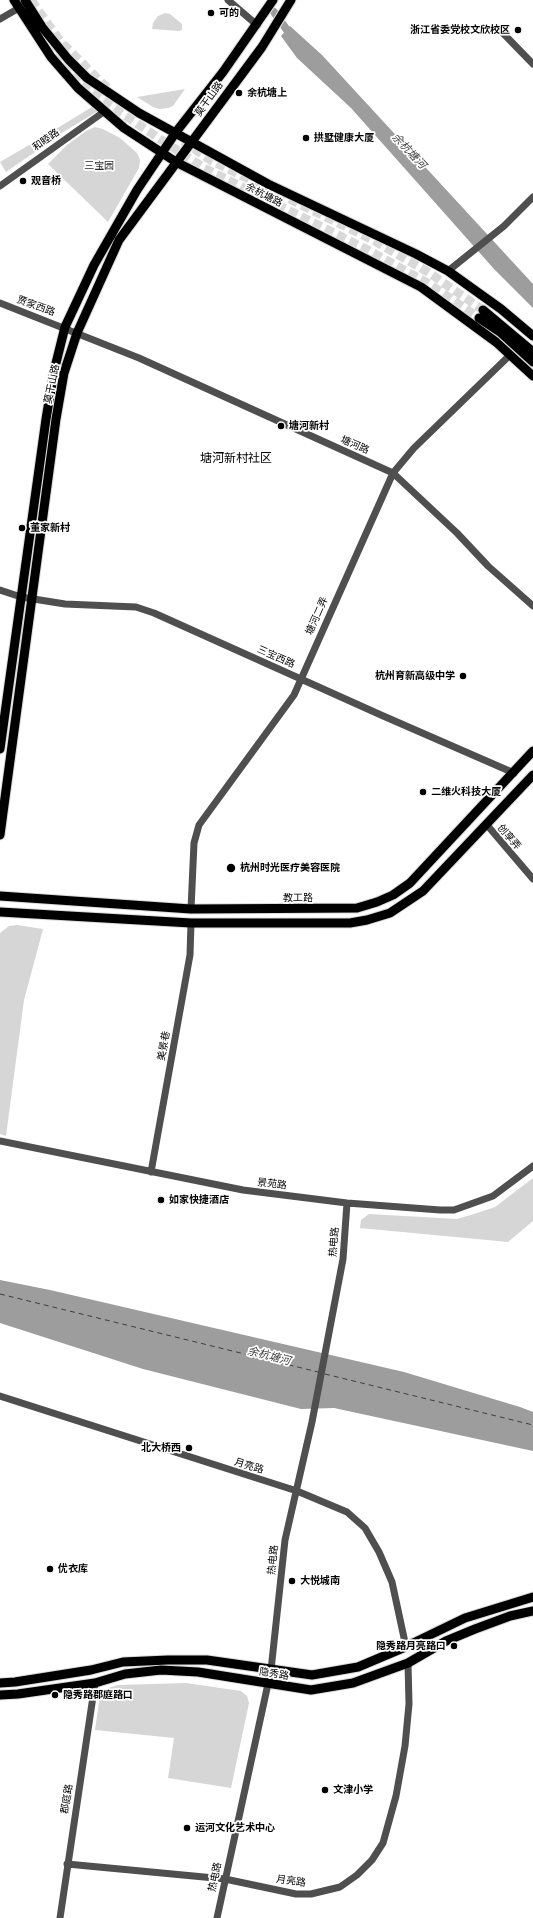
<!DOCTYPE html>
<html>
<head>
<meta charset="utf-8">
<style>
  body { margin:0 }
  canvas { display:block; background:#fff }
</style>
</head>
<body>
<canvas width="533" height="1918"></canvas>
<script>
const context = document.querySelector('canvas').getContext('2d');
context.lineJoin = 'round';
function paint(path, color) { context.fillStyle = color; context.fill(path, 'evenodd'); }
const poly = rows => new Path2D(rows.map(r => 'M' + r).join(''));
function stroke(path, color, width, dash) { context.strokeStyle = color; context.lineWidth = width; context.lineCap = dash ? 'butt' : 'round'; context.setLineDash(dash || []); context.stroke(path); }
function label(font, color, halo, rows, align = 'center') {
  context.font = font + ' Raleway,"Noto Sans SC",sans-serif'; context.lineWidth = 3.5; context.setLineDash([]); context.textBaseline = 'middle'; context.strokeStyle = halo; context.fillStyle = color; for (const [text, x, y, turn = 0] of rows) {
    context.save(); context.translate(x, y); context.rotate((+turn || 0) * Math.PI / 180); context.textAlign = isNaN(turn) ? turn : align; if (halo) context.strokeText(text, 0, 0); context.fillText(text, 0, 0); context.restore();
  }
}
const green = poly([
  [165,13,170,14,182,24,182,30,179,31,152,29,153,23,158,16],
  [185,89,173,106,168,108,159,109,153,107,137,97],
  [92,107,98,111,55,137,51,132],
  [95,127,103,129,120,138,137,153,140,160,139,168,108,222,48,164,67,145,86,131],
  [41,138,45,145,6,172,0,162],
  [17,925,43,929,24,1000,6,1136,0,1134,0,933,9,926],
  [533,1178,533,1221,508,1242,360,1228,361,1220,369,1214,457,1219,474,1214,495,1207],
  [186,1683,241,1691,247,1696,249,1703,231,1788,168,1778,174,1738,95,1730,100,1695,108,1688,118,1685]
]);
const water = poly([
  [290,26,322,55,533,284,533,308,494,269,351,108,297,58,281,36],
  [0,1280,50,1290,404,1372,520,1407,533,1412,533,1451,334,1408,301,1409,143,1369,0,1323]
]);
const canal = poly([
  [274,12,292,37]
]);
const ferry = poly([
  [0,1294,318,1372],
  [325,1374,533,1425]
]);
const majorTunnel = poly([
  [31,0,60,41,103,84,111,90],
  [49,42,78,82,106,103,204,168,368,250,429,284,479,318],
  [183,141,212,161,373,240,428,272,483,310]
]);
const minor = poly([
  [228,0,257,25],
  [0,19,19,8],
  [498,28,533,64],
  [0,186,105,111],
  [448,271,504,226,533,197],
  [0,303,139,358,393,473,457,533,488,566,533,606],
  [0,590,21,597,65,604,136,607,154,613,381,715,514,773],
  [487,825,533,879],
  [191,909,194,843,199,825,294,695,393,473,414,448,510,355],
  [0,1141,243,1190,347,1203,440,1210,454,1210,493,1196,533,1166],
  [151,1172,190,955,191,923],
  [0,1396,297,1491,347,1512,365,1528,379,1552,392,1582,406,1647],
  [67,1864,225,1879,296,1894,311,1894,340,1887,357,1875,372,1860,383,1843,396,1796,405,1746,409,1704,408,1663],
  [60,1918,95,1683],
  [217,1918,271,1670,285,1540,312,1422,343,1259,347,1203]
]);
const major = poly([
  [14,0,51,57,78,88,124,128,176,162,421,287,496,342,533,376],
  [25,0,42,27,68,59,87,78,139,113,268,184,416,254,448,271,501,309,533,336],
  [483,310,533,352],
  [479,318,500,332,533,362],
  [0,749,46,419,54,371,65,327,94,265,137,190,176,132,223,72,273,0],
  [0,835,56,419,64,373,77,333,119,240,262,47,291,0],
  [0,896,191,909,357,908,377,902,393,895,410,883,533,751],
  [0,912,191,923,350,923,367,920,390,913,423,891,533,775],
  [0,1683,15,1682,91,1670,123,1662,168,1660,207,1660,312,1675,358,1667,403,1648,465,1618,533,1597],
  [0,1695,18,1694,95,1683,125,1674,161,1670,198,1672,311,1690,353,1683,408,1663,446,1641,475,1629,510,1616,533,1611]
]);
const markers = [
  [211,13,4,"#000"],
  [518,30,4,"#000"],
  [239,93,4,"#000"],
  [306,138,4,"#000"],
  [23,181,4,"#000"],
  [281,426,4,"#000"],
  [22,528,4,"#000"],
  [463,676,4,"#000"],
  [423,792,4,"#000"],
  [231,868,5,"#000"],
  [161,1200,4,"#000"],
  [189,1448,4,"#000"],
  [50,1569,4,"#000"],
  [292,1581,4,"#000"],
  [454,1646,4,"#000"],
  [55,1695,4,"#000"],
  [325,1790,4,"#000"],
  [187,1828,4,"#000"]
];
const poiNames = [
  ["可的",219,13],
  ["浙江省委党校文欣校区",510,30,"right"],
  ["余杭塘上",247,93],
  ["拱墅健康大厦",314,138],
  ["观音桥",31,181],
  ["塘河新村",289,426],
  ["董家新村",30,528],
  ["杭州育新高级中学",455,676,"right"],
  ["二维火科技大厦",431,792],
  ["杭州时光医疗美容医院",240,868],
  ["如家快捷酒店",169,1200],
  ["北大桥西",181,1448,"right"],
  ["优衣库",58,1569],
  ["大悦城南",300,1581],
  ["隐秀路月亮路口",446,1646,"right"],
  ["隐秀路郡庭路口",63,1695],
  ["文津小学",333,1790],
  ["运河文化艺术中心",195,1828]
];
const streetNames = [
  ["莫干山路",209,99,-54],
  ["和睦路",46,140,-35],
  ["余杭塘路",264,195,27],
  ["贾家西路",36,306,20],
  ["莫干山路",52,384,-78],
  ["塘河路",355,445,24],
  ["塘河二弄",317,616,-66],
  ["三宝西路",276,657,24],
  ["创享弄",509,837,49],
  ["教工路",298,898],
  ["美景巷",164,1046,-80],
  ["景苑路",272,1184,7],
  ["热电路",334,1242,-85],
  ["月亮路",249,1466,17],
  ["热电路",273,1560,-84],
  ["隐秀路",274,1674,9],
  ["郡庭路",67,1799,-81],
  ["热电路",215,1877,-78],
  ["月亮路",291,1881,8]
];
const parkNames = [
  ["三宝园",99,166]
];
const waterNames = [
  ["余杭塘河",409,151,47],
  ["余杭塘河",269,1356,14]
];
const quarterNames = [
  ["塘河新村社区",236,458]
];
paint(green, '#d6d6d6');
paint(water, '#9d9d9d');
stroke(canal, '#9d9d9d', 8);
stroke(ferry, '#3e3e3e', 1, [5, 4]);
stroke(majorTunnel, '#d9d9d9', 9, [9, 4.5]);
stroke(major, '#dbdbdb', 11);
stroke(minor, '#4f4f4f', 7);
stroke(major, '#000', 9);
for (const [x, y, r, color] of markers) { const dot = new Path2D(); dot.arc(x, y, r, 0, 2 * Math.PI); context.fillStyle = color; context.fill(dot); stroke(dot, '#fff', 1.5); }
label('bold 10px', '#000', '#fff', poiNames, 'left');
label('10px', '#000', '#fff', streetNames);
label('10px', '#2d2d2d', '#fff', parkNames);
label('italic 11px', '#3e3e3e', '#fff', waterNames);
label('12px', '#000', '#fff', quarterNames);
</script>
</body>
</html>
